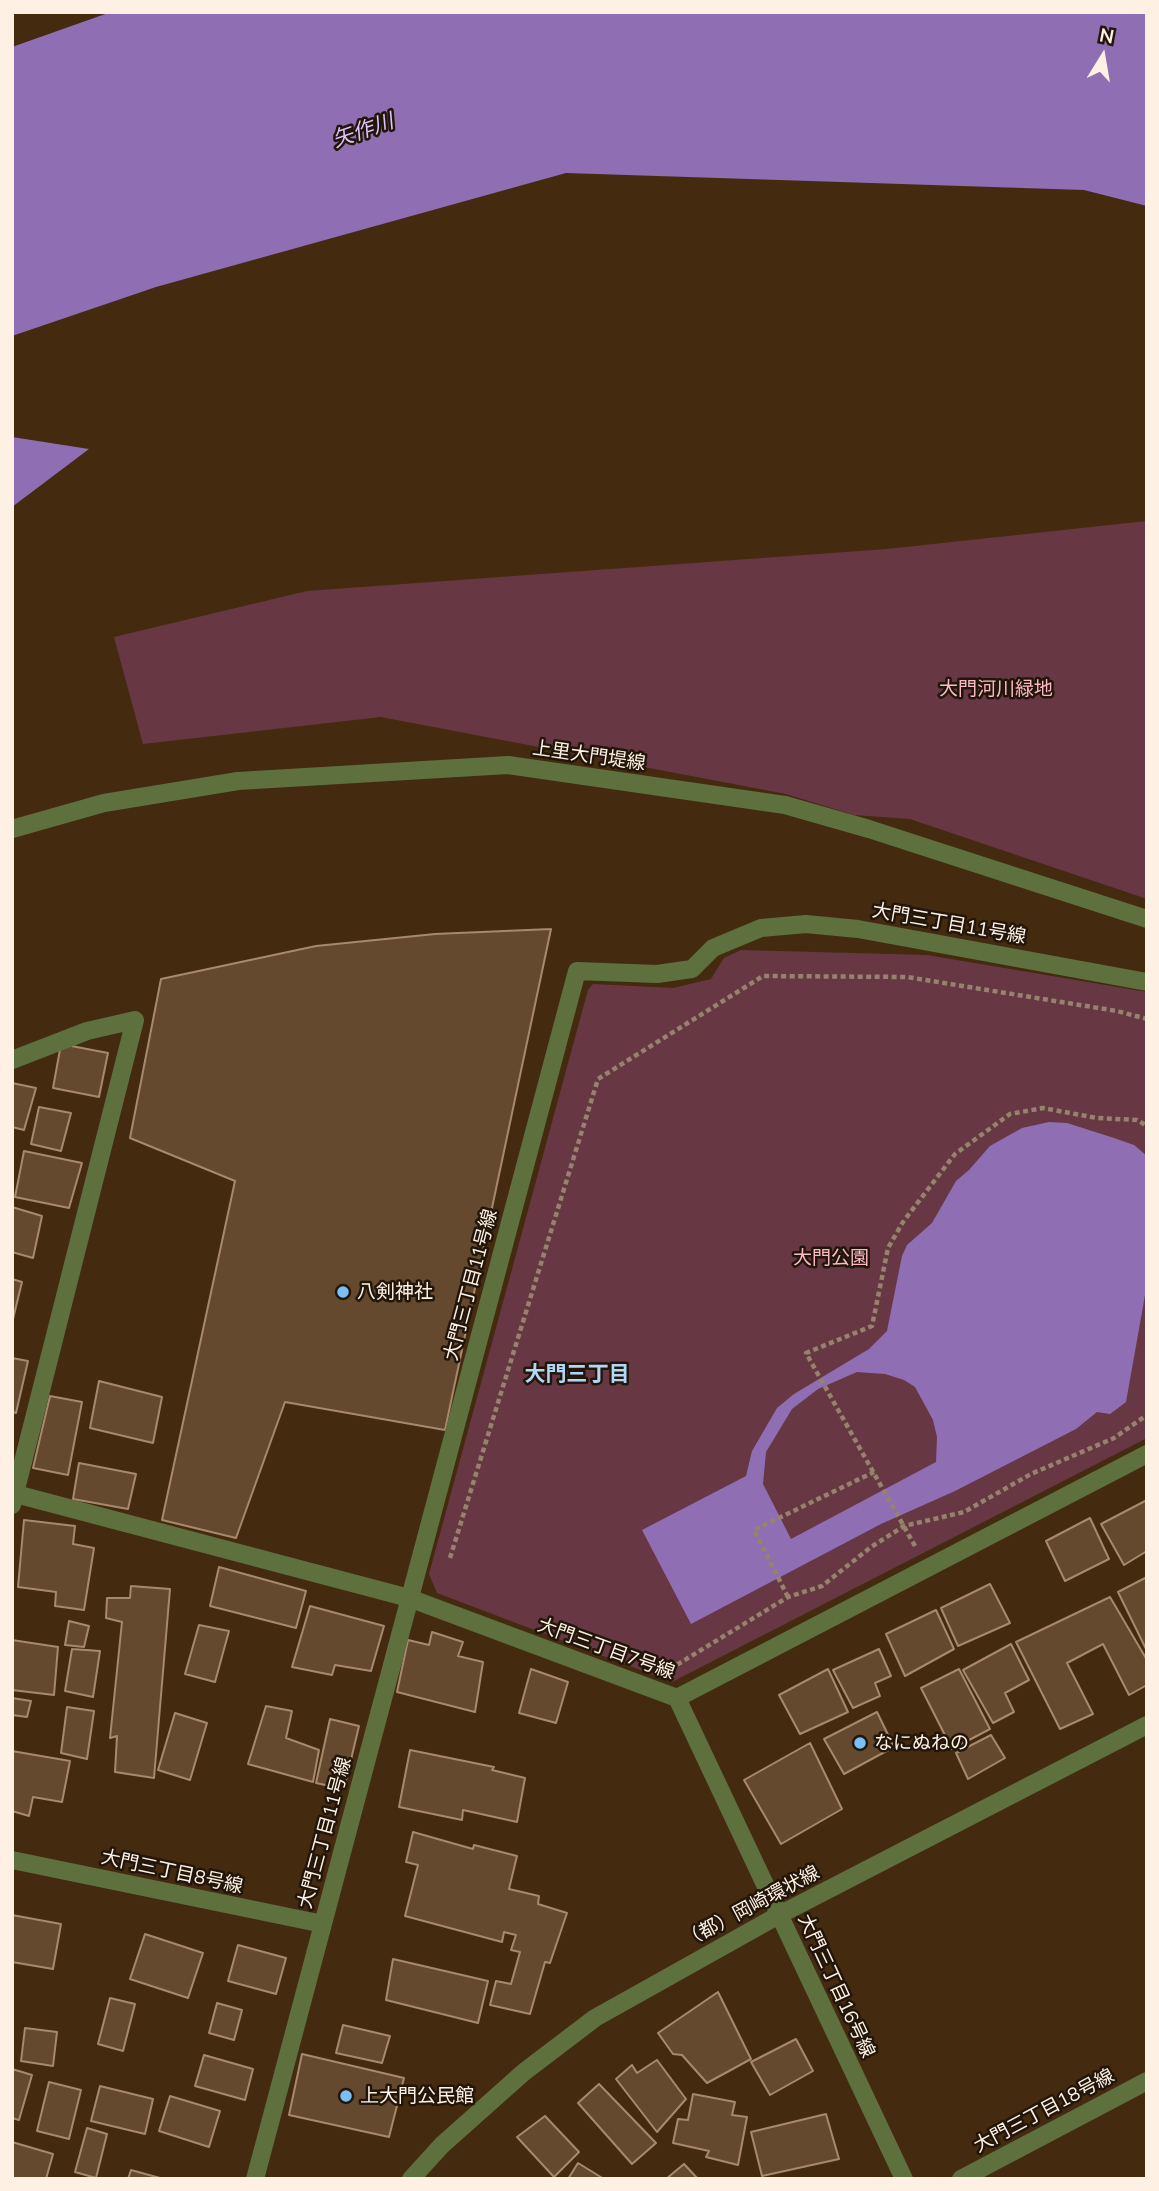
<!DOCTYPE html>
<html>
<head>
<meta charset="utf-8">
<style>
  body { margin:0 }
  #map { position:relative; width:1159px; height:2191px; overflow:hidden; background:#442b10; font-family:Mulish,sans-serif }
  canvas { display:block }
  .frame { position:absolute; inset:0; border:14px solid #fef1e4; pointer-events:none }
  .north { position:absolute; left:1068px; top:21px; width:70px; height:70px; -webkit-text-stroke:5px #22160b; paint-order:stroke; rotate:11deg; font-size:19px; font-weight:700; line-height:28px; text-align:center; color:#fef1e4 }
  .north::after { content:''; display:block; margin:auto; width:24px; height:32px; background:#fef1e4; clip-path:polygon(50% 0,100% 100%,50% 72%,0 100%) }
</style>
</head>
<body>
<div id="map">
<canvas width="1159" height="2191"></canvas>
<div class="frame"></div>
<div class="north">N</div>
</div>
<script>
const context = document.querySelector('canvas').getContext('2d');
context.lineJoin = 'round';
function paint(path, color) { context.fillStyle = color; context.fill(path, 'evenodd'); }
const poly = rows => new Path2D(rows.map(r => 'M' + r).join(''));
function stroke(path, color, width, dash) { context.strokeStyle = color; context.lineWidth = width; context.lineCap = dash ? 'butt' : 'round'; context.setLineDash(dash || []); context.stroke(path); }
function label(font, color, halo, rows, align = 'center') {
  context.font = font + ' Mulish,"Noto Sans JP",sans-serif'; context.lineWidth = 5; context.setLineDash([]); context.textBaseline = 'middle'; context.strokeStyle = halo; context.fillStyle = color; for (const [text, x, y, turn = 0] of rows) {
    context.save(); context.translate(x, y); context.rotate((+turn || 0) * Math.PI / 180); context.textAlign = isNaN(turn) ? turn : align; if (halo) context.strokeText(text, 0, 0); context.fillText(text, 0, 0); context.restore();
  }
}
const green = poly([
  [1147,521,1147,899,910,819,854,815,786,794,381,717,143,744,114,637,307,591,887,549],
  [741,950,927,955,1147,992,1147,1438,672,1682,437,1593,429,1574,588,990,593,984,673,988,711,979,724,958]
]);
const water = poly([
  [111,12,1147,12,1147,206,1084,190,566,173,156,287,12,336,12,47],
  [12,437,89,449,12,507],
  [1049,1122,1067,1123,1114,1138,1134,1145,1147,1156,1147,1284,1126,1402,1110,1414,1097,1412,1076,1429,955,1491,881,1524,691,1624,642,1530,746,1476,752,1451,777,1408,794,1394,869,1349,887,1331,902,1256,907,1245,932,1223,956,1181,969,1170,990,1146,1022,1128],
  [857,1372,885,1374,904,1380,915,1387,933,1420,937,1437,936,1462,791,1539,763,1484,766,1452,792,1409,818,1389]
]);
const building = poly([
  [551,929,445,1430,285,1402,236,1538,162,1520,235,1181,130,1138,161,979,316,946,435,934,551,929],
  [61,1044,108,1053,99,1097,53,1088,61,1044],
  [12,1083,36,1088,24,1130,12,1127,12,1083],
  [39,1107,71,1113,61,1151,31,1144,39,1107],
  [24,1151,82,1163,69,1208,15,1197,24,1151],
  [12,1207,42,1216,33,1258,12,1252,12,1207],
  [12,1279,22,1282,12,1323,12,1279],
  [12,1358,28,1361,16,1413,12,1412,12,1358],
  [99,1381,162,1397,153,1443,90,1428,99,1381],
  [50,1396,82,1402,68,1475,33,1468,50,1396],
  [79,1463,136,1474,128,1509,73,1499,79,1463],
  [1147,1500,1147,1551,1124,1565,1101,1524,1147,1500],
  [1090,1518,1109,1559,1065,1581,1046,1541,1090,1518],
  [24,1520,75,1526,73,1544,94,1548,84,1610,55,1606,56,1592,18,1587,24,1520],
  [219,1567,306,1591,296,1628,210,1606,219,1567],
  [1147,1577,1147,1651,1118,1592,1147,1577],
  [990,1584,1010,1623,958,1646,941,1608,990,1584],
  [131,1586,170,1589,154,1778,115,1772,117,1736,110,1738,122,1622,106,1618,107,1598,130,1598,131,1586],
  [1110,1597,1147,1660,1147,1685,1129,1695,1103,1644,1067,1663,1093,1714,1060,1729,1016,1642,1110,1597],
  [310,1606,384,1626,371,1671,335,1665,332,1675,292,1667,310,1606],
  [936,1610,954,1649,905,1676,886,1634,936,1610],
  [69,1621,89,1626,84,1647,65,1645,69,1621],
  [199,1625,229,1631,215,1682,185,1674,199,1625],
  [432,1632,463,1642,458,1656,483,1662,475,1712,397,1692,408,1640,429,1645,432,1632],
  [12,1640,58,1647,54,1695,12,1690,12,1640],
  [1011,1644,1029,1680,1005,1693,1014,1712,993,1723,963,1670,1011,1644],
  [72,1649,100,1651,93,1697,65,1691,72,1649],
  [879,1649,891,1676,875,1683,880,1696,853,1708,833,1670,879,1649],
  [531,1669,568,1682,556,1723,519,1713,531,1669],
  [828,1669,848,1712,800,1734,779,1695,828,1669],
  [959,1669,990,1729,952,1749,921,1688,959,1669],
  [12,1698,31,1701,27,1717,12,1715,12,1698],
  [266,1706,292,1711,286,1738,319,1750,313,1782,248,1764,266,1706],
  [67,1707,94,1711,87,1759,61,1753,67,1707],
  [877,1712,894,1747,844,1774,824,1739,877,1712],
  [175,1713,207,1723,190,1780,158,1770,175,1713],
  [330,1719,359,1726,344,1789,316,1783,330,1719],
  [991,1735,1005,1758,968,1779,956,1753,991,1735],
  [810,1743,842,1809,781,1844,744,1780,810,1743],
  [410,1750,494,1767,492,1770,525,1778,517,1822,463,1810,462,1820,399,1807,410,1750],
  [12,1751,70,1761,62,1802,33,1797,29,1816,12,1811,12,1751],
  [413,1832,473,1849,474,1845,517,1856,509,1889,539,1896,538,1904,567,1913,550,1963,545,1962,530,2014,490,2005,496,1981,511,1984,520,1952,511,1950,516,1935,504,1932,502,1942,405,1916,418,1865,406,1862,413,1832],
  [12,1915,61,1924,53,1969,12,1962,12,1915],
  [145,1934,203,1953,188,1998,130,1979,145,1934],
  [238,1945,286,1958,276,1994,228,1981,238,1945],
  [393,1959,488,1981,478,2023,386,2000,393,1959],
  [718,1992,751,2059,707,2083,682,2055,673,2054,658,2033,718,1992],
  [110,1998,135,2004,123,2051,98,2044,110,1998],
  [217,2003,242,2010,234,2040,209,2033,217,2003],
  [343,2025,390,2036,382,2063,336,2053,343,2025],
  [25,2028,57,2032,53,2066,21,2061,25,2028],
  [796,2039,813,2071,770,2095,751,2062,796,2039],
  [302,2054,404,2078,389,2137,289,2115,302,2054],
  [204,2055,253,2069,245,2100,195,2086,204,2055],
  [657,2060,686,2099,657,2132,616,2079,632,2065,637,2073,657,2060],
  [12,2069,32,2075,19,2120,12,2118,12,2069],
  [49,2082,81,2090,69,2139,37,2131,49,2082],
  [599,2084,656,2143,632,2164,578,2103,599,2084],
  [100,2086,153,2099,145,2134,91,2121,100,2086],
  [693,2094,735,2102,732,2115,747,2117,738,2165,706,2157,709,2151,673,2143,678,2119,688,2120,693,2094],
  [170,2096,220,2111,209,2147,159,2131,170,2096],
  [826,2114,839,2159,762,2176,751,2132,826,2114],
  [545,2116,579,2152,554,2177,517,2137,545,2116],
  [87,2128,107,2134,96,2178,75,2172,87,2128],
  [12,2142,53,2154,46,2179,12,2179,12,2142],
  [578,2163,604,2179,568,2179,578,2163],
  [684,2164,698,2179,666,2179,684,2164],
  [131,2170,160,2178,160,2179,128,2179,131,2170]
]);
const path = poly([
  [915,1546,806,1353,872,1326,888,1248,903,1222,955,1154,1010,1114,1043,1108,1097,1118,1137,1120,1147,1126],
  [450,1558,598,1079,763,976,907,977,1117,1011,1147,1019],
  [788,1597,754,1530,874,1472],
  [670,1669,788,1597,822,1586,871,1547,904,1526,964,1512,1031,1474,1114,1438,1147,1415]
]);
const minor = poly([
  [12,829,104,803,238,781,508,765,785,805,869,829,1147,919],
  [12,1060,87,1031,135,1020,12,1505],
  [12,1493,409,1598,677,1698,1147,1454],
  [677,1698,904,2179],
  [12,1860,323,1924],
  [255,2179,577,971,657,974,692,969,713,948,761,928,806,924,858,929,1147,982],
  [961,2179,1147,2081]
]);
const tertiary = poly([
  [411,2179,442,2145,524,2072,595,2018,779,1915,1147,1725]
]);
const markers = [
  [343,1292,7,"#7abff8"],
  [860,1743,7,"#7abff8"],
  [346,2096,7,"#7abff8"]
];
const parkNames = [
  ["大門河川緑地",996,689],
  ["大門公園",831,1258]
];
const streetNames = [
  ["上里大門堤線",589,756,8],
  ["大門三丁目11号線",949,924,10],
  ["大門三丁目11号線",471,1285,-75],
  ["大門三丁目7号線",606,1649,20],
  ["大門三丁目11号線",325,1833,-75],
  ["大門三丁目8号線",172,1872,12],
  ["（都）岡崎環状線",751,1907,-28],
  ["大門三丁目16号線",836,1986,65],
  ["大門三丁目18号線",1044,2111,-28]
];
const poiNames = [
  ["八剣神社",357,1292],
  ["なにぬねの",874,1743],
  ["上大門公民館",360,2096]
];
const waterNames = [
  ["矢作川",363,131,-19]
];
const neighbourhoodNames = [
  ["大門三丁目",577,1375]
];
paint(green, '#673844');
paint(water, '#8f6eb3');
paint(building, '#64492e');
stroke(building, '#a7896d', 2);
stroke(path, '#96826d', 4.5, [5, 3.5]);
stroke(minor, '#5f703f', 18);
stroke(tertiary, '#5f703f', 18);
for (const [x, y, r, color] of markers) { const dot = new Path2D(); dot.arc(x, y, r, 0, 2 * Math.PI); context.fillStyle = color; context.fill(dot); stroke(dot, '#22160b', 2.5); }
label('19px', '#fdb8c6', '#22160b', parkNames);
label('19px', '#fef1e4', '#22160b', streetNames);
label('19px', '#fef1e4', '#22160b', poiNames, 'left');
label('italic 21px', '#ddc3fc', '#22160b', waterNames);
label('bold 21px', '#b1d6f6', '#22160b', neighbourhoodNames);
</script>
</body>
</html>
